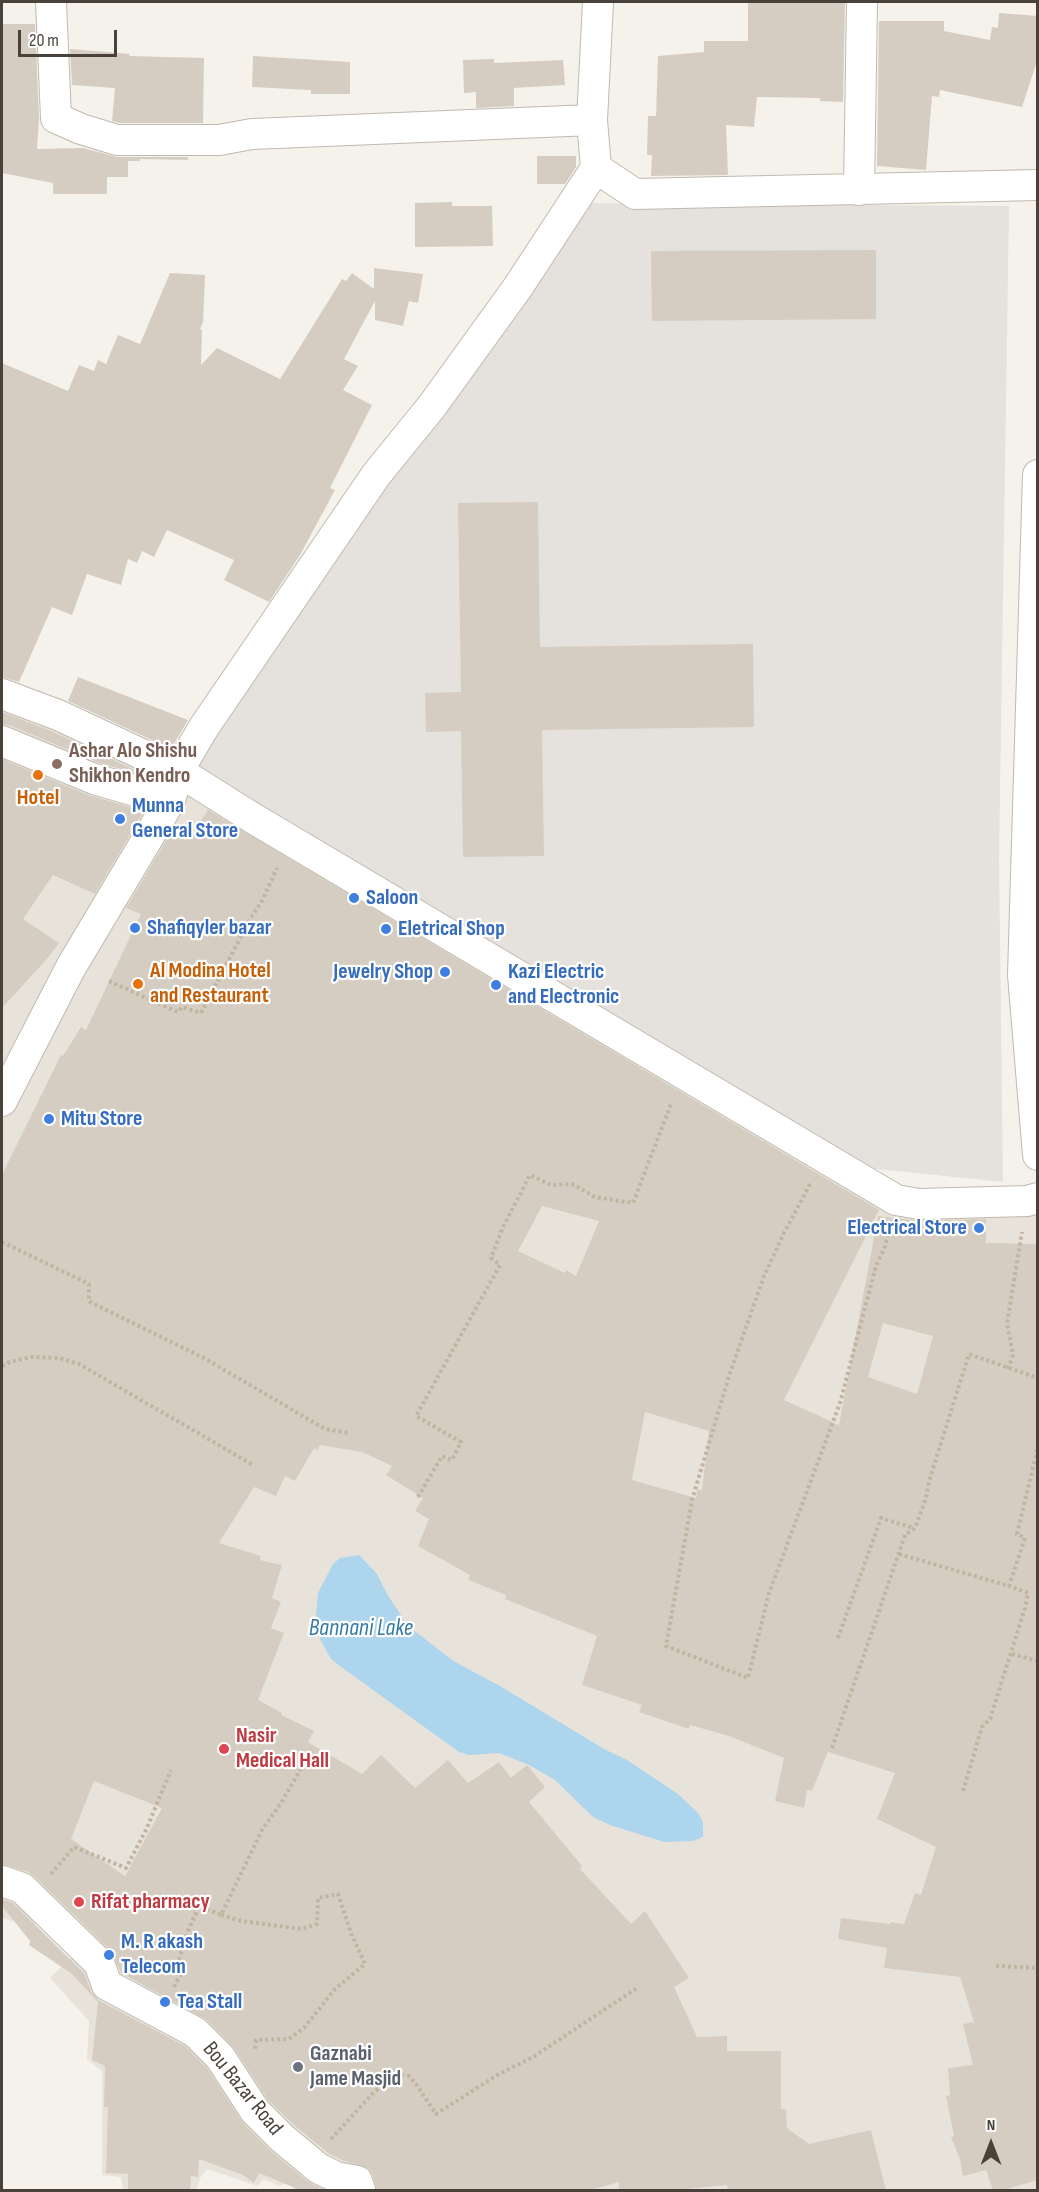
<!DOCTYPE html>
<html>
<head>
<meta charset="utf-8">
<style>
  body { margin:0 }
  #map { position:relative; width:1039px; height:2192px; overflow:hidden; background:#f5f2ec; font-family:"Sofia Sans Condensed",sans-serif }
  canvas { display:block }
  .frame { position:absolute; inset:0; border:3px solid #49423a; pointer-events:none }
  .north { position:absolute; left:961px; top:2114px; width:60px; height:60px; -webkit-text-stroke:4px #fff; paint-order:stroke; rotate:0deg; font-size:16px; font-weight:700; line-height:24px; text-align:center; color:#49423a }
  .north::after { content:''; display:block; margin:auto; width:21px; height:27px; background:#49423a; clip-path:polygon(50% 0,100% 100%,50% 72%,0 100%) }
  .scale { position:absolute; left:18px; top:30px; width:99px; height:27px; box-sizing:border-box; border:3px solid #49423a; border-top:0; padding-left:8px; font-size:18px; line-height:21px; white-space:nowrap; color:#49423a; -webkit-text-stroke:4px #fff; paint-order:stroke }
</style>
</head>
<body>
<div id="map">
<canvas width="1039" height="2192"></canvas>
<div class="frame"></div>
<div class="north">N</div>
<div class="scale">20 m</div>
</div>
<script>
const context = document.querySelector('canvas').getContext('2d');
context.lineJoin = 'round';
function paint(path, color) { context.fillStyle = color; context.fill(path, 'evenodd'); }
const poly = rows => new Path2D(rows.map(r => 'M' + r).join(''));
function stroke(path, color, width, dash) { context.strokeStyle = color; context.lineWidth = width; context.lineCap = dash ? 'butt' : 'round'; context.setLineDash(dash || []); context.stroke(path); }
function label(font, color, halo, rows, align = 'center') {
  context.font = font + ' "Sofia Sans Condensed",sans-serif'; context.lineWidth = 4.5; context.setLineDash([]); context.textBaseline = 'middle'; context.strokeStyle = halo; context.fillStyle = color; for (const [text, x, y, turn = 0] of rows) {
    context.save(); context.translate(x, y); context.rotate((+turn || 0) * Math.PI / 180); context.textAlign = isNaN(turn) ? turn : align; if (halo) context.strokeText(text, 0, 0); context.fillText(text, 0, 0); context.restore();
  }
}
const residential = poly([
  [2,692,96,723,874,1188,1037,1206,1037,2190,357,2190,335,2183,327,2190,295,2190,288,2182,280,2186,263,2179,258,2186,207,2169,200,2178,197,2190,123,2190,121,2177,102,2175,102,2071,87,2059,89,2021,50,1978,83,1946,50,1909,31,1927,2,1918]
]);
const industrial = poly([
  [568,203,1009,206,999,858,1003,1182,857,1167,181,757]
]);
const water = poly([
  [359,1555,377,1574,387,1594,408,1626,455,1662,500,1686,604,1749,627,1760,678,1794,698,1813,703,1822,703,1837,693,1841,664,1842,610,1825,593,1817,555,1780,529,1765,499,1753,469,1755,459,1752,344,1669,331,1659,320,1639,316,1615,318,1593,333,1564,340,1558]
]);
const building = poly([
  [748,2,845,2,843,102,820,101,820,98,757,97,754,127,726,125,728,175,651,176,652,155,647,155,648,116,656,116,658,56,704,52,704,41,748,41],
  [999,13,1038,16,1038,58,1022,107,940,90,939,97,932,96,926,170,877,166,879,21,944,21,944,31,990,40,992,27,998,28],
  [3,24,35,24,39,119,37,149,83,148,117,157,188,157,188,160,140,159,140,161,128,161,128,177,107,177,107,194,53,194,53,183,2,173],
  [70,49,130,54,129,56,204,58,203,123,120,123,112,121,115,88,72,85],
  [253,56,350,62,350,94,311,94,311,90,252,87],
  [494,59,494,63,563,60,565,85,514,88,514,106,476,108,476,92,464,93,463,60],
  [537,156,576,156,576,167,565,184,537,184],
  [452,202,452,206,492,206,493,246,415,247,415,203],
  [876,250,876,319,652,321,651,251],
  [374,268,423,274,418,303,409,301,403,326,375,320,375,301,344,359,358,366,343,390,372,405,330,488,335,490,300,555,269,602,224,580,234,560,167,530,154,557,142,551,137,563,128,559,121,585,87,574,72,615,52,607,19,682,2,677,2,363,68,391,79,365,94,371,98,360,106,364,118,335,140,344,170,273,205,275,203,322,200,329,202,330,201,365,217,348,280,379,342,279,346,281,352,273,374,289],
  [538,502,540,647,753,644,754,727,542,730,544,856,463,857,461,731,426,732,425,693,461,692,458,503],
  [78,677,188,720,171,749,68,701],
  [2,712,51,731,152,778,100,763,9,725,2,724],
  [2,759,88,795,144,811,95,894,53,875,23,919,59,943,46,960,2,1008],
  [208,810,879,1210,784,1400,839,1425,878,1216,919,1221,986,1219,986,1243,1038,1244,1038,2180,1003,2190,993,2190,986,2170,963,2176,960,2159,951,2137,954,2136,946,2096,950,2095,948,2068,973,2065,963,2024,974,2022,960,1977,884,1968,887,1948,838,1939,841,1918,890,1924,891,1922,904,1924,915,1893,921,1895,936,1847,877,1819,895,1773,828,1752,812,1791,807,1790,804,1808,775,1801,784,1758,729,1736,690,1725,689,1729,639,1712,642,1705,582,1685,597,1636,505,1599,506,1595,468,1580,470,1575,418,1546,429,1519,415,1511,423,1498,386,1475,392,1466,362,1452,320,1445,317,1450,314,1448,295,1481,285,1476,276,1496,254,1487,219,1543,261,1556,260,1560,282,1565,272,1598,281,1602,271,1628,284,1633,258,1700,282,1713,281,1715,314,1731,308,1742,362,1774,381,1755,415,1788,448,1760,468,1783,499,1762,511,1778,527,1765,545,1787,529,1802,582,1866,580,1869,631,1924,645,1911,689,1978,674,1987,697,2037,727,2036,727,2051,781,2051,781,2109,786,2109,787,2128,809,2144,871,2130,886,2190,728,2190,727,2185,675,2190,619,2190,619,2182,591,2190,377,2190,373,2176,368,2168,342,2160,328,2153,294,2125,268,2100,234,2048,207,2020,121,1973,111,1951,34,1876,28,1872,2,1864,2,1175,61,1055,63,1056,81,1027,86,1030,141,914,126,908,173,829,190,837],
  [542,1206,599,1221,576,1276,566,1270,565,1273,518,1251],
  [883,1323,933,1336,917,1394,868,1377],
  [645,1412,709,1431,702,1490,697,1490,696,1498,632,1480],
  [94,1781,162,1808,125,1876,71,1839],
  [2,1899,13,1903,84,1973,91,1991,98,2000,185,2046,207,2068,243,2123,271,2151,307,2181,324,2190,300,2190,259,2173,254,2183,243,2175,199,2159,198,2177,191,2176,190,2190,128,2190,128,2174,106,2173,108,2107,104,2107,105,2066,92,2060,98,2002,72,1974,29,1945,30,1941,2,1906]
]);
const path = poly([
  [109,981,173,1010,178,1012,182,1007,201,1013,249,921,262,901,277,868],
  [810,1184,784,1233,764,1276,730,1373,692,1500,666,1646,748,1678,769,1593,840,1403,876,1266,885,1247,889,1230],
  [2,1242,89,1284,89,1301,92,1303,204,1358,325,1429,349,1433],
  [2,1366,10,1362,31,1357,59,1358,79,1364,253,1465],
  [1008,1369,1013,1355,1007,1323,1022,1232],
  [418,1497,442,1456,452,1460,461,1442,416,1416,500,1265,491,1258,503,1227,530,1175,551,1185,572,1184,595,1197,633,1203,671,1104],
  [899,1554,1009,1586,1025,1538,1017,1534,1038,1447],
  [838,1638,881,1518,914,1528],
  [1012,1654,1038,1661],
  [832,1748,905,1535,915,1528,925,1501,930,1478,969,1354,1038,1378],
  [963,1791,982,1727,990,1719,1025,1608,1028,1593,1009,1586],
  [51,1874,74,1847,126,1868,146,1830,171,1770],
  [221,1915,241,1921,302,1929,317,1924,318,1898,338,1894,351,1933,365,1964,335,1989,304,2028,289,2039,256,2040,255,2050],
  [996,1966,1038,1968],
  [174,1987,181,1973,177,1966,188,1931,199,1906,221,1915,262,1830,281,1803,312,1750],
  [331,2139,375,2091,400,2075,409,2076,416,2084,436,2114,499,2074,533,2057,637,1988]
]);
const minor = poly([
  [51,2,56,118,81,129,117,140,219,140,252,134,592,120],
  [596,168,635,194,1038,185],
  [859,190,862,2],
  [1038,475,1023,975,1038,1155],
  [2,694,58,715,178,771,251,817,896,1200,919,1204,1027,1201,1038,1198],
  [2,741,94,779,170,801],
  [2,1101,71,967,170,801,178,771,204,727,376,475,432,406,518,287,596,168,592,120,598,2],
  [2,1881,22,1888,99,1963,107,1985,195,2032,220,2057,255,2111,282,2138,318,2168,336,2177,357,2181,360,2190]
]);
const markers = [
  [57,764,6,"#8d6e63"],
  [38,775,6,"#e8710a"],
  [120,819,6,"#3f7fe0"],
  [354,898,6,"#3f7fe0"],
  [135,928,6,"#3f7fe0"],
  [386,929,6,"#3f7fe0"],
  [445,972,6,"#3f7fe0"],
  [138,984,6,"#e8710a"],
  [496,985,6,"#3f7fe0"],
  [49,1119,6,"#3f7fe0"],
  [979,1228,6,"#3f7fe0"],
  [224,1749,6,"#e0444e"],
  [79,1902,6,"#e0444e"],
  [109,1955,6,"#3f7fe0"],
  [165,2002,6,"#3f7fe0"],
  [298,2067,6,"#6b7280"]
];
const educationNames = [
  ["Ashar Alo Shishu",69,751],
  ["Shikhon Kendro",69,776]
];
const foodNames = [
  ["Hotel",38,798],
  ["Al Modina Hotel",150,971,"left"],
  ["and Restaurant",150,996,"left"]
];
const shopNames = [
  ["Munna",132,806],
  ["General Store",132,831],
  ["Saloon",366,898],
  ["Shafiqyler bazar",147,928],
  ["Eletrical Shop",398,929],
  ["Jewelry Shop",433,972,"right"],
  ["Kazi Electric",508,972],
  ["and Electronic",508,997],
  ["Mitu Store",61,1119],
  ["Electrical Store",967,1228,"right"],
  ["M. R akash",121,1942],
  ["Telecom",121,1967],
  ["Tea Stall",177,2002]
];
const healthNames = [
  ["Nasir",236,1736],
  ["Medical Hall",236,1761],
  ["Rifat pharmacy",91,1902]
];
const worshipNames = [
  ["Gaznabi",310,2054],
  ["Jame Masjid",310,2079]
];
const streetNames = [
  ["Bou Bazar Road",242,2089,51]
];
const waterNames = [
  ["Bannani Lake",361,1629]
];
paint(residential, '#e8e3da');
paint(industrial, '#e5e1dd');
paint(water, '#add5ed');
paint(building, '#d6cdc2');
stroke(minor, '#c0b9ae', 32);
stroke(path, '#c1b4a1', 4, [3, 3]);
stroke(minor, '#fff', 30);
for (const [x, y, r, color] of markers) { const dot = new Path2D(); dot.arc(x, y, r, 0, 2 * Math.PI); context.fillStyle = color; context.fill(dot); stroke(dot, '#fff', 2); }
label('bold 22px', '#785e54', '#fff', educationNames, 'left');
label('bold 22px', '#c56008', '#fff', foodNames);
label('bold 22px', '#366cbe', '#fff', shopNames, 'left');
label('bold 22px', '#be3a42', '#fff', healthNames, 'left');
label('bold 22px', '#5b616d', '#fff', worshipNames, 'left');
label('22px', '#49423a', '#fff', streetNames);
label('italic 24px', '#367ba7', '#fff', waterNames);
</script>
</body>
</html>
